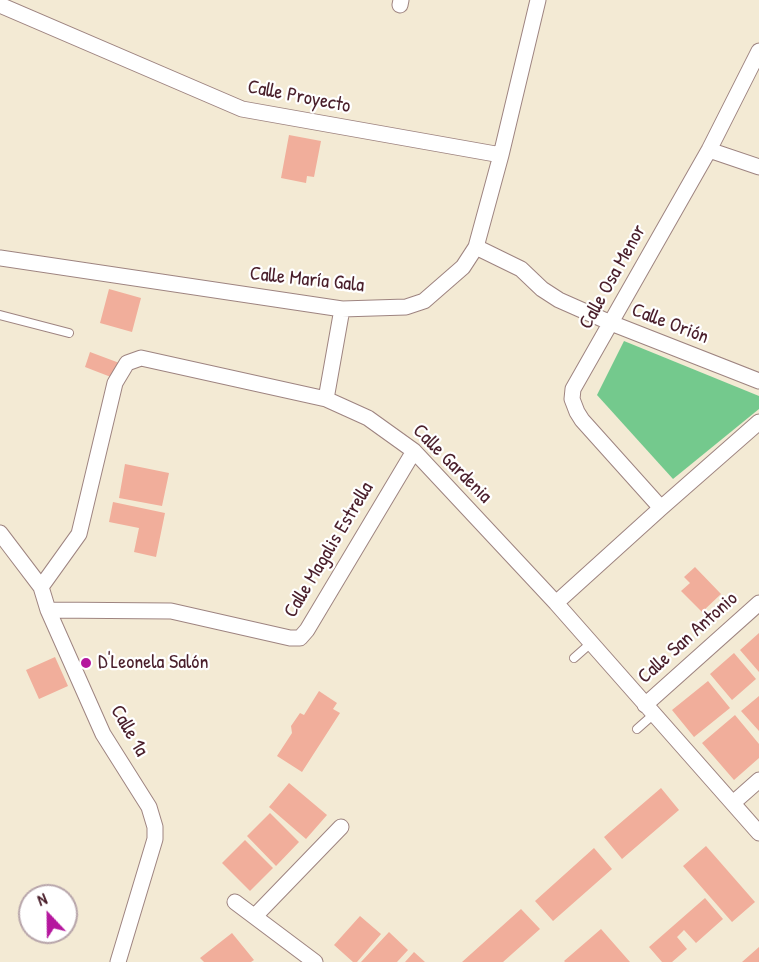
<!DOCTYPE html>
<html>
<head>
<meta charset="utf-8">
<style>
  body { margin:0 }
  #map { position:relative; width:759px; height:962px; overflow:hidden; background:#f3ead4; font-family:"Patrick Hand",sans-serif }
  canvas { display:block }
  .north { position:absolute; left:18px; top:884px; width:60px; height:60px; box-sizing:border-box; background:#fff; border:2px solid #b7a5aa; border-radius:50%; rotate:338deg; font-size:16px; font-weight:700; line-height:24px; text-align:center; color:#4a1f2b }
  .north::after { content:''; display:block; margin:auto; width:21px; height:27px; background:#b5179e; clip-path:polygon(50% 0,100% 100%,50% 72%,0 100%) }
</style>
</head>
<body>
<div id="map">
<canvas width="759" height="962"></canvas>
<div class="north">N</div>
</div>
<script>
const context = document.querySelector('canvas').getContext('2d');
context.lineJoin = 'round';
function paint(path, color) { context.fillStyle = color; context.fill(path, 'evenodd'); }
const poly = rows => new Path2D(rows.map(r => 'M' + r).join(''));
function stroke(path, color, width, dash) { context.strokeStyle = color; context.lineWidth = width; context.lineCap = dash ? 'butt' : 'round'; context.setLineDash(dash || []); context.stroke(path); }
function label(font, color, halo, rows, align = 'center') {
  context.font = font + ' "Patrick Hand",sans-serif'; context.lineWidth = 4.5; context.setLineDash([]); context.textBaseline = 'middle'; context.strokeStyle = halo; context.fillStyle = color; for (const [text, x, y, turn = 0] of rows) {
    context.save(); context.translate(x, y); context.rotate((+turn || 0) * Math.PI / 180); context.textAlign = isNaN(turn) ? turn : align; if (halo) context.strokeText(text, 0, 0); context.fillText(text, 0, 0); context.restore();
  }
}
const green = poly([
  [624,341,759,396,759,409,673,479,597,395]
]);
const building = poly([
  [289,135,321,141,314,177,307,176,306,183,281,178],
  [109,289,141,298,132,332,100,323],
  [90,352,122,364,116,379,85,367],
  [125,464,169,473,162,506,119,498],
  [113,502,165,513,156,557,134,552,139,528,109,522],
  [695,567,721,594,702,612,681,591,690,583,684,577],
  [759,633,759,672,740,650],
  [734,653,756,679,732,700,710,674],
  [55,657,68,686,39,699,26,670],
  [708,681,730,708,694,737,672,710],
  [319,691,337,703,333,709,340,713,302,772,277,756,292,733,291,726,300,713,304,715],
  [759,696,759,731,741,711],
  [735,715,759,744,759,758,734,780,702,743],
  [289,783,327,815,306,839,269,807],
  [661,788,679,810,622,859,604,837],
  [270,813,299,842,276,866,247,836],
  [245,840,273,868,250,891,222,863],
  [706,846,755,902,732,922,683,866],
  [594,848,612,869,553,921,535,901],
  [705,898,723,919,696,943,684,930,677,937,687,949,672,962,662,962,649,947],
  [521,909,540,929,503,962,462,962],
  [360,916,381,934,357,962,353,962,334,945],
  [601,929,630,962,565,962,564,961],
  [389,932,408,950,397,962,361,962],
  [232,933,254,960,251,962,204,962,200,958],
  [759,947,759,962,742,962],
  [414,952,425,962,405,962]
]);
const service = poly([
  [0,315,69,333],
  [574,658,591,643],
  [637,729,654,714]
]);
const minor = poly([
  [0,5,242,109,501,155],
  [400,5,401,0],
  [709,150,759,167],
  [476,247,521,269,542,289,559,300,611,323,759,381],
  [0,258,342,309,406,307,424,301,463,267,476,247,501,155,538,0],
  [326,399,342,309],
  [661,508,582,420,577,412,572,399,573,389,709,150,759,51],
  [0,533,41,587,48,610,103,734,149,807,155,827,155,839,118,962],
  [41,587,79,534,115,383,127,363,141,358,326,399,368,418,414,451,556,603,759,833],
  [556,603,661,508,759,422],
  [48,610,171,611,290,638,300,638,307,630,414,451],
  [645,705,759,603],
  [733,803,759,780],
  [235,902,315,962],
  [255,916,341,827]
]);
const markers = [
  [86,663,6,"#b5179e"]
];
const streetNames = [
  ["Calle Proyecto",299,97,11],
  ["Calle Osa Menor",613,277,-61],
  ["Calle María Gala",307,280,6],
  ["Calle Orión",670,324,21],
  ["Calle Gardenia",452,464,45],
  ["Calle Magalis Estrella",329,550,-59],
  ["Calle San Antonio",688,638,-42],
  ["Calle 1a",129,731,60]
];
const poiNames = [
  ["D'Leonela Salón",98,663]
];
paint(green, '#74c98d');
paint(building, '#f1ae9b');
stroke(service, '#9e8480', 10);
stroke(minor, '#9e8480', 17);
stroke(service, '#fff', 8);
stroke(minor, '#fff', 15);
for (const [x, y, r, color] of markers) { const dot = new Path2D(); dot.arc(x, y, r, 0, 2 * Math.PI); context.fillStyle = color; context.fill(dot); stroke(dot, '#fff', 2); }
label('20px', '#4a1f2b', '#fff', streetNames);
label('20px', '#4a1f2b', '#fff', poiNames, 'left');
</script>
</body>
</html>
